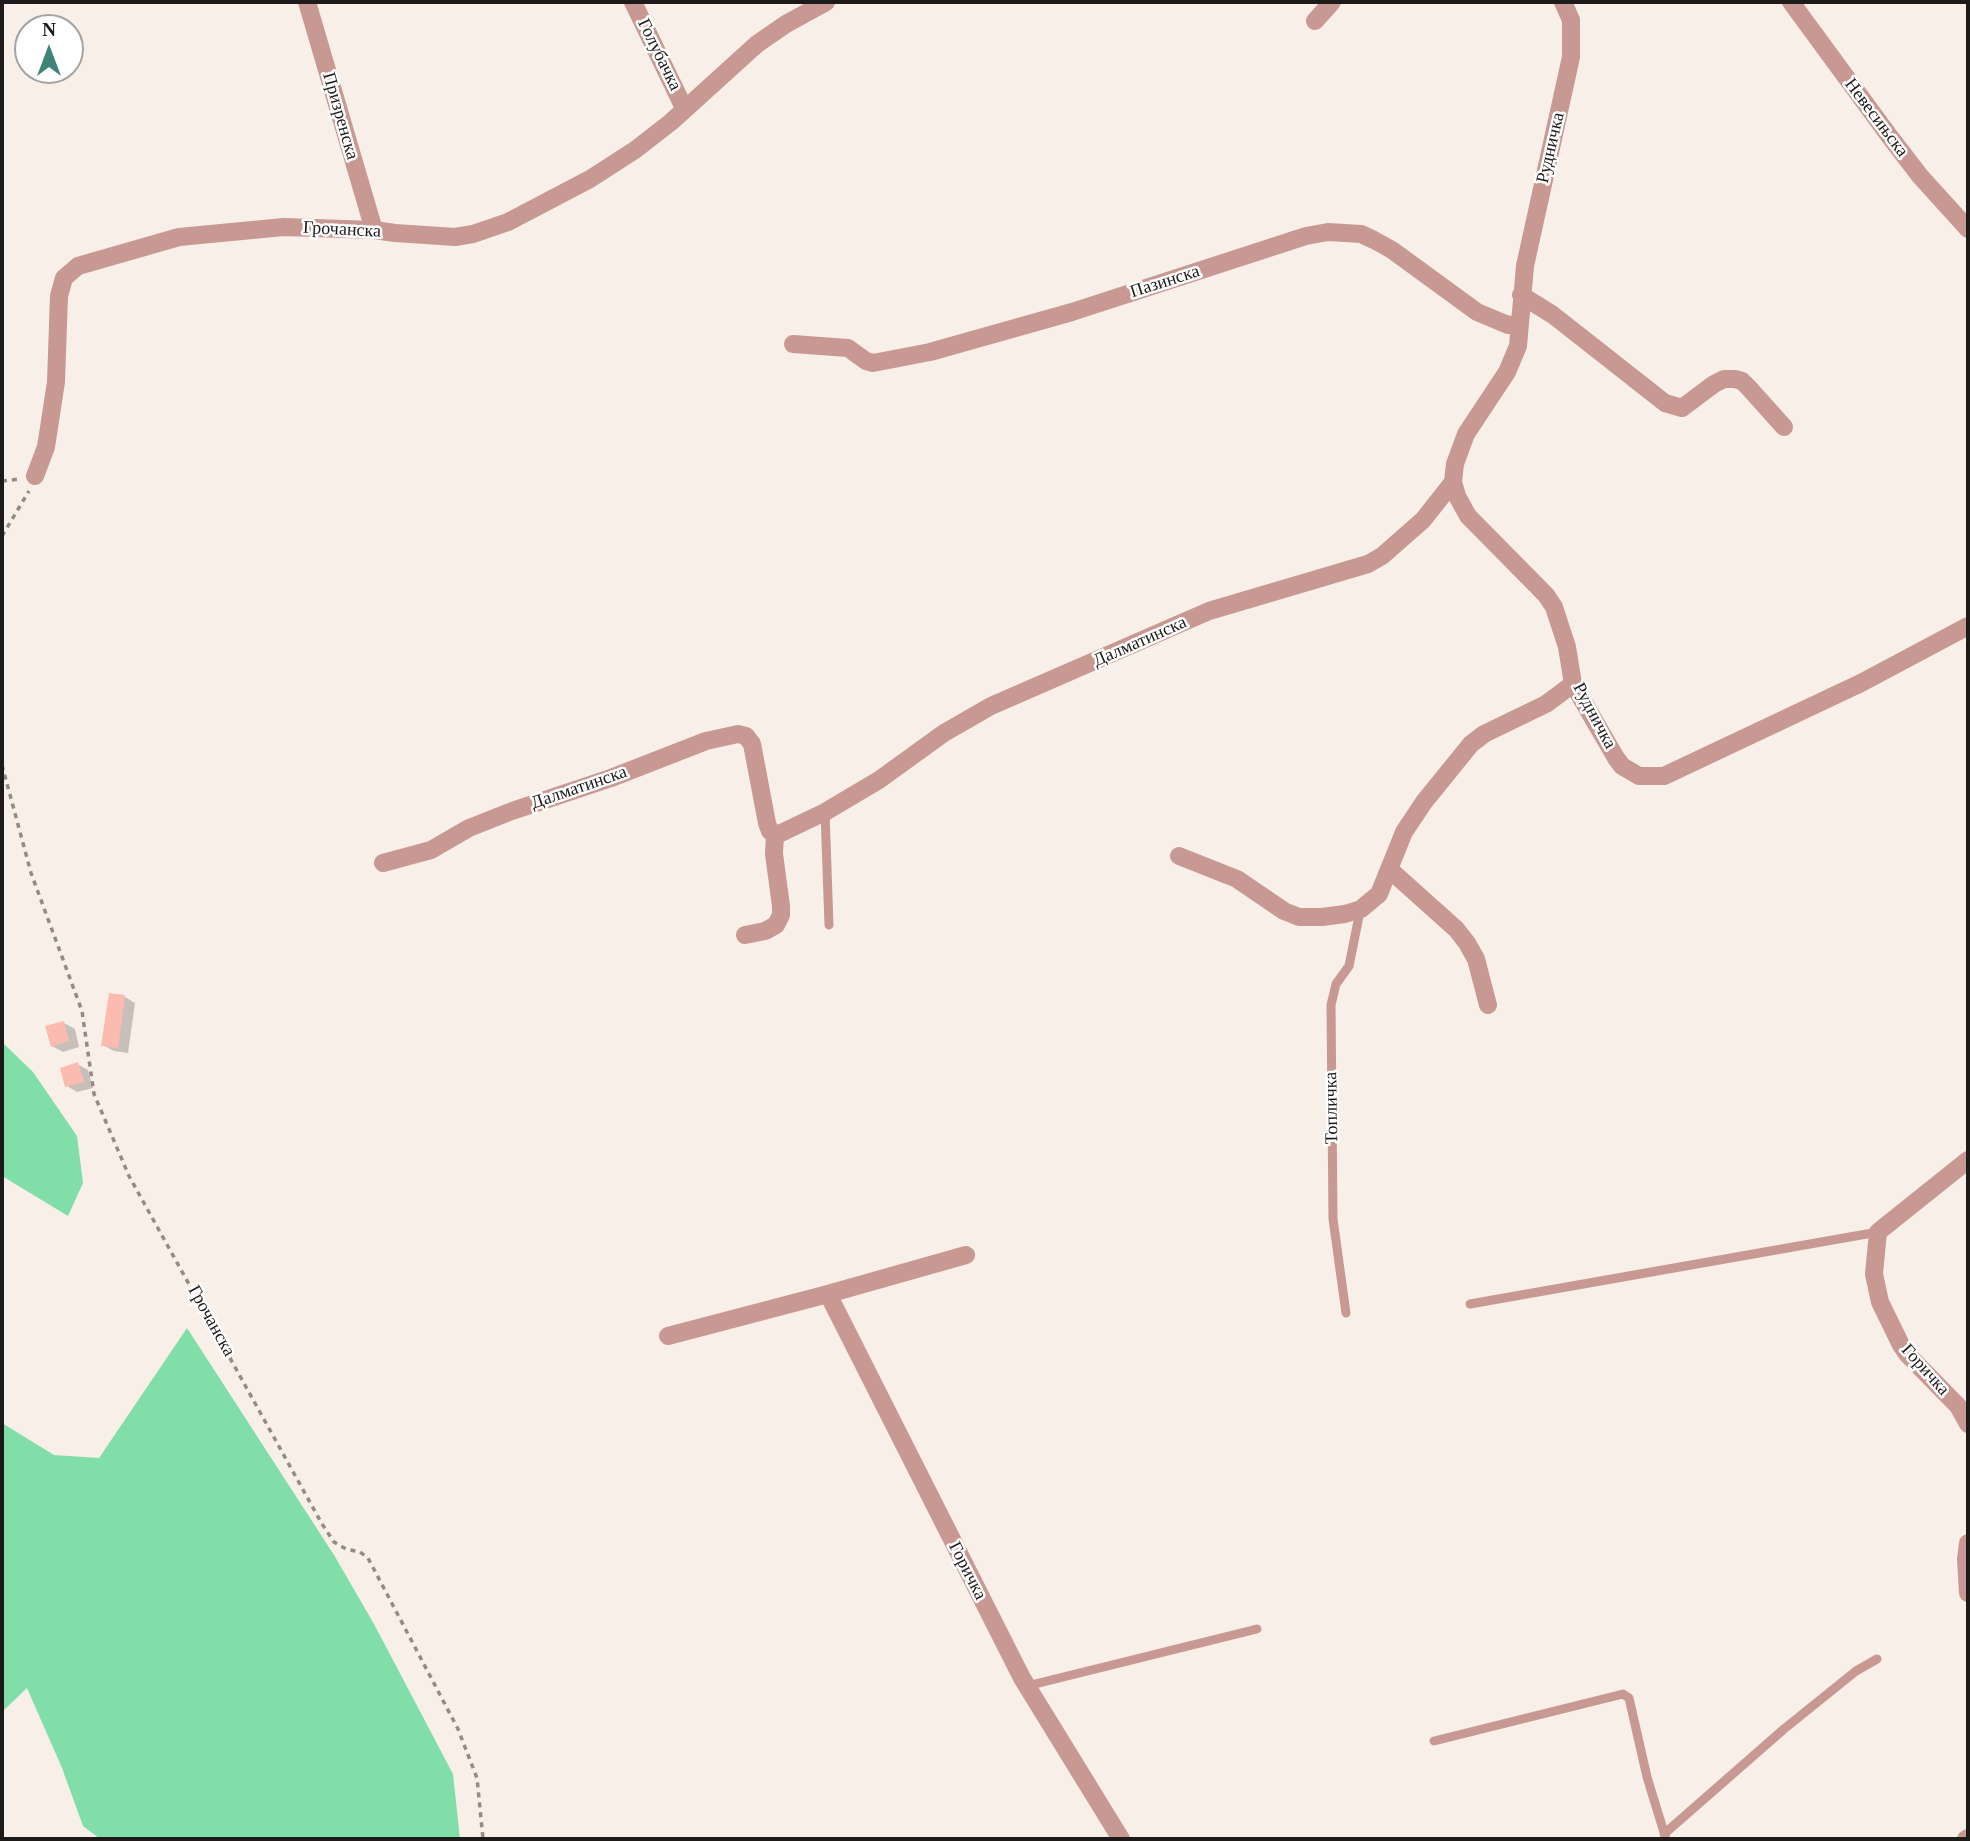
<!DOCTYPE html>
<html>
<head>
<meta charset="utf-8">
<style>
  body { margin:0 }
  #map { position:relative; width:1970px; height:1841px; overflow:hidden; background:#f8efe9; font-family:"Times New Roman",serif }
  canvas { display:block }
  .frame { position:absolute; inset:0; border:4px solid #1e1a19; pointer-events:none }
  .north { position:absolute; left:14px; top:14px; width:70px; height:70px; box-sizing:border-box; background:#fefefe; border:2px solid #a4a3a2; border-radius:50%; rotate:0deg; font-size:19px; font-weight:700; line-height:28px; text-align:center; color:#1e1a19 }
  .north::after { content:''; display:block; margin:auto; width:24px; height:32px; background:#3f8479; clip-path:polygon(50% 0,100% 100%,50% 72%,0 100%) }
</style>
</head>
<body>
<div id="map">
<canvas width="1970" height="1841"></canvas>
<div class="frame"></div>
<div class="north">N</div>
</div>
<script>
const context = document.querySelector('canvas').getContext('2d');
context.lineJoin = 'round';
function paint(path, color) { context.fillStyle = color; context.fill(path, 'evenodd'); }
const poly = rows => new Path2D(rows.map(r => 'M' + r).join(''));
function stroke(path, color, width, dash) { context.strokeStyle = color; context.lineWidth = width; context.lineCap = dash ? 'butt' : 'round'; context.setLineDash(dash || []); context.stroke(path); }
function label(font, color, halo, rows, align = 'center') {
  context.font = font + ' "Times New Roman",serif'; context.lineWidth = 5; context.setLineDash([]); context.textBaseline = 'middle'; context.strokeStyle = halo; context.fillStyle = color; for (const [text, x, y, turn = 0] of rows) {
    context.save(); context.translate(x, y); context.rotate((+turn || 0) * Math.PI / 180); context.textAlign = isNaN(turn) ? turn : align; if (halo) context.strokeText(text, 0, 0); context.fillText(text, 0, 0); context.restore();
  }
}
const green = poly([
  [2,1042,33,1072,77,1136,83,1183,68,1216,2,1176],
  [187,1328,334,1555,374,1624,453,1774,460,1839,100,1839,83,1826,62,1768,27,1688,2,1712,2,1423,54,1455,99,1458]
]);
const shadow = poly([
  [110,995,125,997,135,1003,128,1053,114,1051,103,1045],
  [64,1023,75,1029,79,1047,63,1052,52,1046],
  [77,1064,88,1070,93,1088,77,1092,67,1086]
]);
const building = poly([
  [109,993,125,995,118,1048,101,1046],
  [64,1021,69,1041,51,1047,45,1026],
  [78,1062,84,1082,65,1087,60,1068]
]);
const path = poly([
  [2,481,20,479],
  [2,536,29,491],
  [2,765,31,873,82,1011,94,1094,129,1176,322,1524,334,1542,346,1549,360,1552,368,1558,458,1729,477,1778,483,1839]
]);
const lane = poly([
  [825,812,829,925],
  [1470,1304,1878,1232],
  [1346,1313,1333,1219,1331,1005,1336,984,1349,966,1360,911],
  [1027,1686,1257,1629],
  [1434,1741,1623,1694,1629,1698,1647,1777,1666,1839],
  [1664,1834,1784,1729,1856,1671,1877,1659]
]);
const street = poly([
  [307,2,374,230],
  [633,2,684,108],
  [1563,2,1571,20,1571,57,1525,266,1518,346,1507,372,1466,434,1455,464,1453,482,1457,496,1468,516,1546,595,1554,607,1567,647,1573,684,1616,758,1622,766,1639,776,1664,776,1861,683,1968,626],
  [1791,2,1890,137,1920,176,1968,229],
  [1315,21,1332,2],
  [1521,295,1553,315,1665,403,1682,408,1714,384,1724,379,1735,379,1742,381,1749,388,1784,427],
  [793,344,848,348,866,361,873,363,930,352,1072,312,1306,236,1328,232,1361,234,1374,240,1392,250,1477,312,1508,325,1518,324],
  [35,476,46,447,56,382,59,296,64,278,78,266,179,237,284,227,374,230,395,233,455,237,473,234,508,222,590,179,635,150,671,122,757,44,786,24,826,2],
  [1179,856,1237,879,1284,911,1299,917,1322,917,1345,914,1361,909,1379,894,1404,832,1424,802,1471,744,1484,734,1546,704,1573,684],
  [383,863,431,850,469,828,512,811,611,778,706,741,738,734,746,736,752,744,767,823,770,831,775,834,781,833,825,812,879,780,944,733,991,706,1209,611,1368,564,1382,556,1423,520,1453,482],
  [1389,869,1456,929,1467,943,1476,959,1488,1005],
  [745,935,765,931,776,925,781,915,781,906,774,854,775,834],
  [1968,1160,1878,1232,1874,1274,1880,1302,1901,1345,1908,1355,1958,1406,1968,1424],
  [828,1294,966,1255],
  [668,1336,828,1294,1022,1678,1121,1839],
  [1968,1543,1966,1559,1968,1593],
  [1966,1839,1968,1838]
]);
const streetNames = [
  ["Голубачка",659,55,64],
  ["Призренска",340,116,74],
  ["Невесињска",1876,118,53],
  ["Рудничка",1551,148,-77],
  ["Грочанска",342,230,3],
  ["Пазинска",1165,282,-18],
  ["Далматинска",1140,642,-24],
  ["Рудничка",1594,716,62],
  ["Далматинска",579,788,-19],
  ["Топличка",1332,1108,-91],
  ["Грочанска",211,1321,61],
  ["Горичка",1925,1370,48],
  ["Горичка",967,1571,63]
];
paint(green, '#82dea9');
paint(shadow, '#0003');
paint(building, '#fbbbb0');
stroke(path, '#928b87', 3.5, [5, 5]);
stroke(lane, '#c89893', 9);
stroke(street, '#c89893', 18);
label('18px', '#1e1a19', '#fefefe', streetNames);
</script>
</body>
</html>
